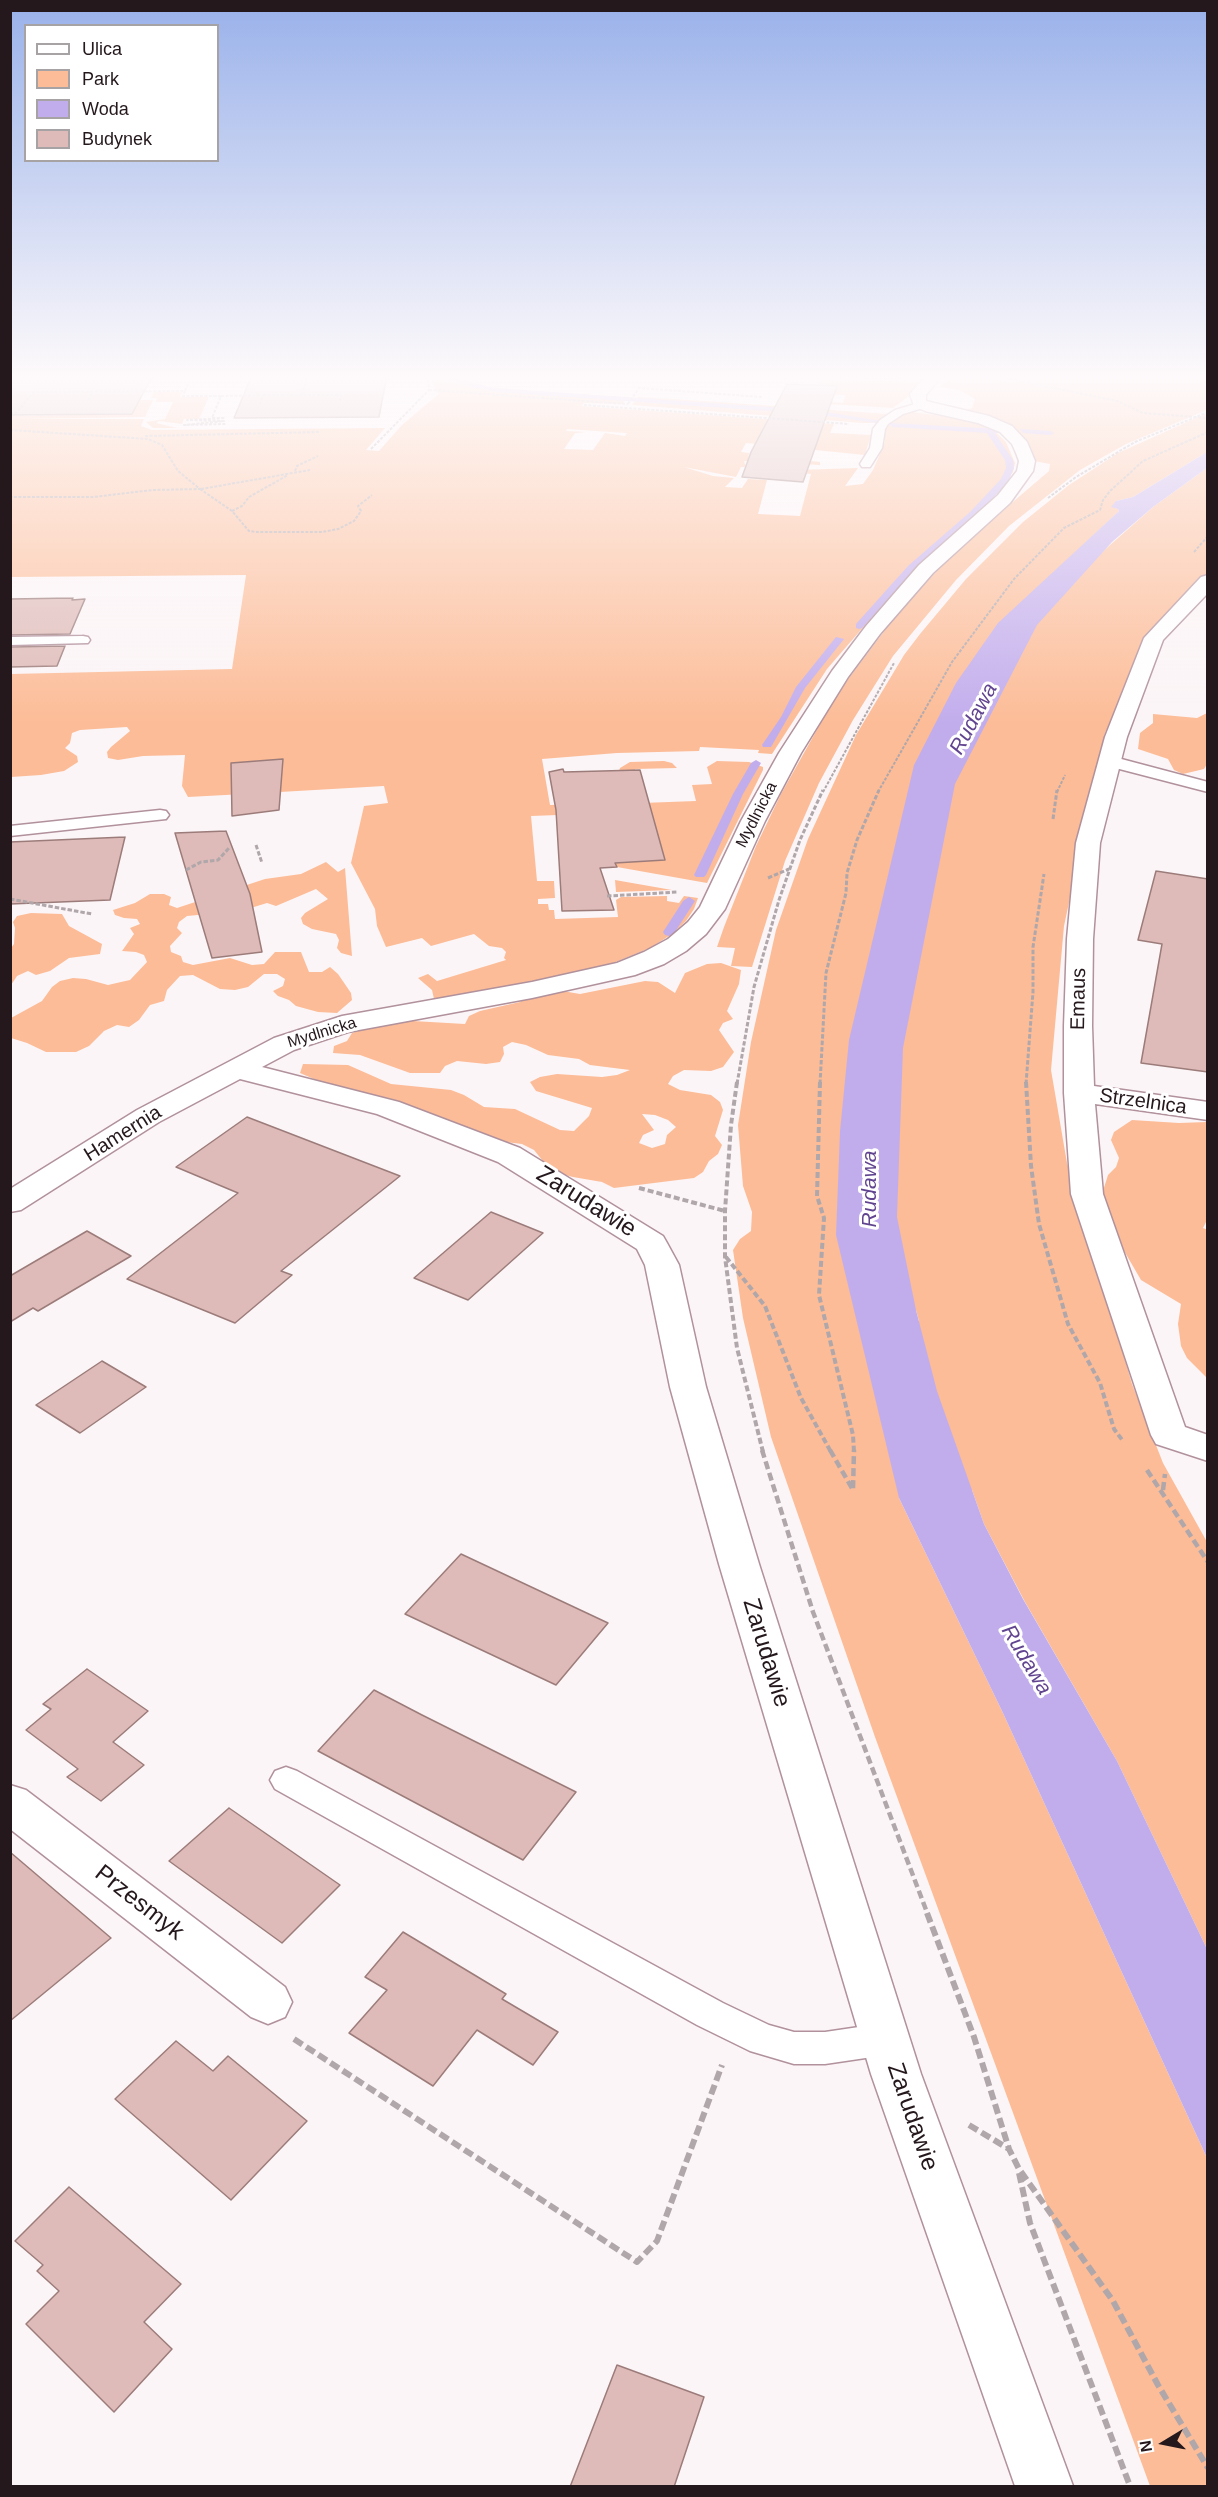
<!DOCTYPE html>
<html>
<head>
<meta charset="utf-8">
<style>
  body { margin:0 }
  #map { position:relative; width:1218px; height:2497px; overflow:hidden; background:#fcf5f7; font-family:Arial,sans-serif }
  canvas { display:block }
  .frame { position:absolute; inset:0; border:12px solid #24181d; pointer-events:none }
  .legend { position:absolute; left:24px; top:24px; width:195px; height:138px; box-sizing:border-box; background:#fff; border:2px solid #a7a3a5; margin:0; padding:8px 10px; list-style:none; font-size:18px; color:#24181d }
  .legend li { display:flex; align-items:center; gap:12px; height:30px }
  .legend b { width:30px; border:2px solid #a7a3a5 }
  .north { position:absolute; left:1134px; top:2413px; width:60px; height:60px; -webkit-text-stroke:4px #fff; paint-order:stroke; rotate:260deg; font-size:16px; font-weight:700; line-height:24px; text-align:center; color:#24181d }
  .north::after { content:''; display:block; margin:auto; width:21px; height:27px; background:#24181d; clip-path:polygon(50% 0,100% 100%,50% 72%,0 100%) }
</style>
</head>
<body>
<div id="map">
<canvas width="1218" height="2497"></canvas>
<div class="frame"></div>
<ul class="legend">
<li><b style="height:8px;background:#fff"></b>Ulica</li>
<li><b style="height:16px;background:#fcbc97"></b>Park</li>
<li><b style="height:16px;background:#c2adec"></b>Woda</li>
<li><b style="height:16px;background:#debbb8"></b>Budynek</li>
</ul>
<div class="north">N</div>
</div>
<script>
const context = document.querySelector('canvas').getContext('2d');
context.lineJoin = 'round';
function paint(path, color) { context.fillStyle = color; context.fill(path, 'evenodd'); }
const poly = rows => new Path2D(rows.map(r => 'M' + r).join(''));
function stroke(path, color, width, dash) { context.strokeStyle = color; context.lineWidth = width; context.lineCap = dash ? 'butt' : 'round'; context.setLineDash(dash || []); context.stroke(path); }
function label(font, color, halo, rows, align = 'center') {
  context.font = font + ' Arial,sans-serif'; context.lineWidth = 6; context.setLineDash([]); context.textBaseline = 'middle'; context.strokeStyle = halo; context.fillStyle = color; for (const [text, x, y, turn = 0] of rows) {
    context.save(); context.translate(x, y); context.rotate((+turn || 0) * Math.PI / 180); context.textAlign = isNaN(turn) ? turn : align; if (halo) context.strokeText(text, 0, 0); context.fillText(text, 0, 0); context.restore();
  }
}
const green = poly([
  [428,375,470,375,465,380,492,388,628,397,622,404,584,403,581,406,834,424,830,433,871,435,865,455,746,443,741,452,749,453,748,460,809,464,810,461,820,462,820,465,744,461,746,467,741,467,736,477,684,467,713,476,734,478,725,487,742,488,748,479,767,480,758,514,800,516,811,474,799,473,797,470,858,468,845,486,863,484,873,470,885,442,884,430,899,415,912,412,958,418,991,427,1006,442,1015,463,1013,472,996,495,918,564,827,669,772,754,758,753,759,750,700,747,699,751,617,753,542,759,550,805,607,803,620,768,630,762,664,761,672,763,677,768,635,769,642,803,696,801,692,785,712,784,707,767,717,761,749,762,763,767,763,770,707,883,617,867,615,863,664,857,662,849,558,815,531,816,537,881,554,881,555,898,538,899,538,904,548,904,549,910,554,910,555,919,618,917,616,900,621,897,667,896,667,901,679,903,684,896,698,898,694,909,686,921,672,934,650,948,608,965,553,978,434,999,432,990,418,978,428,974,437,981,506,960,504,958,506,952,502,948,489,946,474,934,431,946,422,938,386,947,377,926,375,909,351,863,364,806,388,803,384,786,280,792,268,760,231,763,231,773,244,794,188,797,182,786,185,755,143,756,118,760,108,758,107,752,111,747,130,731,127,727,80,730,72,733,70,743,65,748,77,756,78,762,64,771,41,775,11,777,10,674,232,669,246,575,11,577,11,416,81,415,139,400,153,400,145,417,16,419,144,419,141,426,152,430,385,428,366,450,379,451,402,425,440,393,436,392,432,378],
  [567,429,626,433,627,433,625,436,605,433,593,450,564,449,575,433,586,432,566,431],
  [751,375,821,375,838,378,903,381,904,376,914,376,908,383,918,383,909,396,893,408,828,404,830,402,843,403,846,395,820,394,816,390,819,379,822,378,816,377],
  [950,375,986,375,1014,380,1015,379,997,375,1207,375,1207,410,1126,444,1080,470,1009,526,956,580,893,656,853,720,819,783,785,861,752,967,731,966,735,948,717,947,724,927,756,846,781,794,837,694,894,618,952,554,1049,471,1050,464,1034,461,1025,439,1011,425,963,412,972,408,975,399,960,390,941,387],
  [154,392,182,392,180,397,209,397,199,419,184,419,182,424,159,421,156,423,177,428,153,428,146,422,165,419,173,402,156,402,157,398,151,398],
  [638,397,719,402,887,414,875,423,863,423,632,405],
  [1207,413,1207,452,1133,497,1116,501,1119,511,1040,586,1092,561,1153,507,1207,468,1207,579,1136,669,1105,733,1064,926,1051,1070,1067,1163,1132,1384,1163,1463,1207,1542,1207,1949,1117,1761,1025,1602,984,1524,972,1490,899,1498,1002,1711,1207,2158,1207,2486,1150,2486,875,1737,771,1437,743,1318,733,1250,740,1239,751,1231,752,1212,743,1186,738,1125,751,1042,776,930,808,839,856,735,904,655,920,634,966,579,1023,522,1069,485,1118,453],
  [851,1294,916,1310,919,1321],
  [1207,713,1207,764,1204,769,1183,774,1174,770,1168,759,1138,749,1140,733,1153,723,1153,714,1197,718],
  [326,862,338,872,345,868,352,956,341,953,337,948,339,940,336,934,312,929,303,924,301,918,305,913,328,899,316,889,276,906,267,903,241,911,187,916,179,922,177,928,182,933,170,946,171,952,181,956,183,962,193,965,230,958,252,965,264,964,275,952,301,952,309,972,322,972,330,967,338,974,351,993,352,1000,337,1013,318,1012,296,1006,289,1000,278,996,273,991,283,986,285,979,277,974,264,974,248,987,235,990,220,989,193,975,180,976,167,990,164,1001,150,1005,139,1020,129,1027,117,1025,104,1031,89,1046,76,1052,46,1052,27,1043,11,1038,11,1018,42,1001,52,987,60,981,73,978,86,979,108,985,121,982,130,980,147,962,144,955,136,952,122,951,134,934,130,928,140,924,137,919,124,918,115,915,113,910,135,903,150,894,164,894,171,897,169,905,177,908,265,879,301,874],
  [615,880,672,890,616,892],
  [31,913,62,914,69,926,102,944,100,954,69,958,50,971,36,975,28,971,17,976,11,985,11,948,14,944,15,928,13,922,17,916],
  [721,963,741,970,739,984,727,1011,733,1019,723,1023,719,1030,734,1052,723,1067,711,1071,684,1070,673,1076,668,1084,680,1090,711,1095,720,1102,723,1110,715,1136,722,1145,718,1154,709,1161,703,1172,694,1178,614,1188,602,1182,573,1177,557,1173,547,1166,534,1150,522,1144,464,1137,324,1089,321,1082,300,1073,303,1064,348,1065,391,1084,451,1090,464,1095,484,1107,515,1109,560,1130,574,1131,589,1116,592,1108,536,1091,530,1082,540,1077,557,1074,602,1077,617,1075,630,1070,590,1065,579,1059,548,1055,526,1045,512,1042,503,1047,504,1054,500,1062,486,1064,457,1061,445,1066,440,1073,410,1073,360,1055,333,1053,334,1046,347,1041,352,1033,382,1024,413,1021,465,1024,469,1016,480,1011,520,1002,529,995,551,989,580,994,645,981,658,982,675,993,685,973,707,964],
  [642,1114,655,1115,668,1120,676,1127,667,1135,665,1144,652,1148,639,1143,643,1135,654,1130],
  [1132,1120,1179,1123,1207,1122,1208,1218,1203,1228,1208,1230,1207,1396,1207,1378,1187,1358,1181,1346,1178,1324,1181,1304,1141,1280,1123,1249,1104,1233,1102,1194,1108,1175,1116,1167,1119,1158,1111,1140,1114,1132]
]);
const water = poly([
  [1207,452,1207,468,1153,507,1112,542,1037,625,955,784,903,1048,897,1217,916,1310,937,1391,984,1524,1023,1599,1117,1761,1207,1949,1207,2158,1002,1711,899,1498,836,1235,840,1131,849,1040,914,765,956,683,998,623,1119,511,1118,509,1111,507,1116,501,1133,497]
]);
const stream = poly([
  [436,375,444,375,494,388,813,410,881,421,877,423,813,414,494,392,463,385,436,375],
  [889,423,1001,429,1001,433,995,433,1013,460,1014,468,1008,482,976,516,914,570,862,628,859,629,856,628,856,624,908,566,970,512,1001,479,1006,468,1005,460,987,433,892,427,889,423],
  [1020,429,1050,431,1054,433,1050,435,1023,433,1020,429],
  [836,637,844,639,805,688,771,747,763,747,762,745,781,717,796,687,836,637],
  [756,760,761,763,743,794,706,875,704,877,696,877,694,875,733,794,751,763,756,760],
  [689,897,695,901,675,932,669,936,665,935,663,932,683,901,689,897]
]);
const building = poly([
  [10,375,153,375,132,414,10,415,10,375],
  [252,375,387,375,379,417,234,418,252,375],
  [787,384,837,386,803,482,742,477,751,452,787,384],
  [73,598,72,600,85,599,70,634,10,635,10,599,73,598],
  [65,646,57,666,10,667,10,647,65,646],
  [283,759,279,810,232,816,231,763,283,759],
  [563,769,564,772,640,770,665,860,615,863,617,867,600,868,614,910,562,911,556,810,549,772,563,769],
  [226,831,250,894,262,952,212,958,175,833,226,831],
  [125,837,110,900,10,904,10,842,125,837],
  [1156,871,1208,879,1208,1072,1141,1063,1162,944,1138,940,1156,871],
  [247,1117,400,1176,281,1271,292,1275,235,1323,127,1279,238,1193,176,1167,247,1117],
  [491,1212,543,1233,468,1300,414,1278,491,1212],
  [87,1231,131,1256,38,1311,33,1308,10,1322,10,1276,87,1231],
  [102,1361,146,1387,80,1433,36,1405,102,1361],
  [461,1554,608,1623,556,1685,405,1614,461,1554],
  [87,1669,148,1711,113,1742,144,1765,101,1801,67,1777,78,1769,26,1730,51,1709,43,1704,87,1669],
  [374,1690,422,1715,576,1792,523,1860,318,1751,374,1690],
  [229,1808,340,1885,282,1943,169,1861,229,1808],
  [10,1852,111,1938,10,2021,10,1852],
  [403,1932,506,1994,502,1999,558,2032,533,2065,477,2030,433,2086,349,2033,387,1990,365,1977,403,1932],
  [176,2041,213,2071,228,2056,307,2121,231,2200,115,2099,176,2041],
  [69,2187,181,2284,144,2322,172,2349,114,2412,26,2324,59,2291,37,2271,43,2265,15,2241,69,2187],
  [617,2365,704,2397,674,2487,570,2487,617,2365]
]);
const pathFar4 = poly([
  [992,375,1117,401,1143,413,1208,418],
  [429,390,628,404],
  [185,391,188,384],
  [263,395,341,395,340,401],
  [302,395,307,378,326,378],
  [221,396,263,395,260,404],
  [88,400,93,392],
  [628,404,639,388,762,397],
  [584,405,849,424],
  [10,413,16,413,34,392,185,391,183,396,221,396,212,418,225,418,187,420,224,421,184,425,226,424],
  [10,430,148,439,162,445,178,471,200,489,153,490,93,497,10,497],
  [145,436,319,432],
  [371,449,429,390,428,379,424,375],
  [295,471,297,466,318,456],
  [200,489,232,511,249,531,257,532,322,532,338,529,354,521,361,511,358,506,372,495],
  [201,489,310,470],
  [1048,498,1076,477,1135,442,1208,412],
  [232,511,242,506,249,497,288,475],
  [1194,552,1208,536],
  [823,792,894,663],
  [878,792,952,662,1014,579,1064,528,1100,510,1103,500,1110,491,1143,461,1208,432],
  [1057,792,1065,775]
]);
const pathFar3 = poly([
  [1053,819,1057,790],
  [256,845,262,863],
  [186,870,201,862,218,860,230,847],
  [768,878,789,869],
  [607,896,678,892],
  [10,899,92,914],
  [737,1084,754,987,779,900,800,840,823,790],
  [820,1084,826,973,846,893,847,873,857,840,879,790],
  [1026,1084,1033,992,1033,947,1044,874]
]);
const pathFar2 = poly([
  [737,1082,731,1125,725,1211,725,1257,737,1348,763,1452],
  [820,1082,817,1196,824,1218,819,1295,853,1435,854,1452],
  [1026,1082,1031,1166,1039,1224,1068,1324,1100,1383,1114,1429,1123,1441],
  [639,1188,725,1211],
  [726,1257,765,1306,801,1398,831,1452]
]);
const pathFar1 = poly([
  [762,1450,813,1612,928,1915],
  [830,1450,853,1490,854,1450],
  [1147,1470,1208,1562],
  [1163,1490,1165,1474]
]);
const path = poly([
  [927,1913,974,2037,1009,2149,1019,2169,1113,2301,1158,2385,1208,2468],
  [294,2039,637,2262,657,2241,722,2065],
  [969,2125,1009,2149],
  [1019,2173,1030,2223,1130,2486]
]);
const service = poly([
  [922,402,928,405,926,407,903,414,888,424,885,429,882,448,872,464,870,467,862,467,860,464,870,448,873,429,880,420,895,410,922,402],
  [83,636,88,637,90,640,88,643,10,645,10,637,83,636],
  [1110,756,1208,782,1208,792,1104,765,1102,761,1104,757,1110,756],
  [160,810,166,811,169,815,166,819,10,836,10,826,160,810],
  [286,1767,297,1771,723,2003,769,2025,794,2032,825,2032,886,2023,899,2028,904,2039,899,2050,886,2055,825,2064,794,2064,750,2051,697,2025,275,1789,270,1780,275,1771,286,1767]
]);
const minor = poly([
  [927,375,942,375,926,395,926,401,989,416,1012,426,1027,442,1035,461,1033,471,1010,503,933,573,880,634,848,677,801,753,765,821,725,909,706,934,686,951,664,964,635,975,532,998,348,1032,294,1050,262,1067,399,1102,520,1148,663,1236,667,1243,679,1265,706,1387,759,1564,921,2074,1073,2486,1015,2486,871,2074,719,1564,670,1387,645,1265,637,1249,498,1162,377,1114,240,1079,159,1122,21,1210,10,1212,10,1189,137,1110,274,1038,342,1016,532,982,617,963,644,952,668,939,688,922,700,907,741,821,779,753,832,671,866,626,919,565,998,495,1017,471,1019,461,1016,453,1012,444,1000,432,978,423,925,411,914,406,910,394,927,375],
  [1208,575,1208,593,1163,640,1127,737,1100,843,1093,939,1092,1026,1094,1086,1208,1102,1208,1120,1095,1104,1103,1194,1185,1427,1208,1435,1208,1461,1156,1444,1151,1435,1071,1194,1064,1093,1064,1026,1067,939,1076,843,1105,737,1144,638,1201,577,1208,575],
  [10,1785,26,1790,285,1987,292,2002,285,2017,268,2024,251,2017,10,1829,10,1785]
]);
const farStreetnames = [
  ["Mydlnicka",757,815,-63],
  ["Mydlnicka",322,1033,-17]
];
const streetNames = [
  ["Emaus",1079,999,-89],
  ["Strzelnica",1143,1102,8],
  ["Hamernia",123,1134,-32]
];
const waterNames = [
  ["Rudawa",974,719,-62],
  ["Rudawa",870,1189,-90],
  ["Rudawa",1026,1660,59]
];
const nearStreetnames = [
  ["Zarudawie",586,1202,32],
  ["Zarudawie",766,1653,73],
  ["Przesmyk",139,1903,38],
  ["Zarudawie",912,2117,71]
];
paint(green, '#fcbc97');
paint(water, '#c2adec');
paint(stream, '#c2adec');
paint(building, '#debbb8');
stroke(building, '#9c7c7a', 1.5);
stroke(service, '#b1919c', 3);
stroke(minor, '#b1919c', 3);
stroke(pathFar4, '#b0a7ab', 2, [3, 1.5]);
stroke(pathFar3, '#b0a7ab', 3, [4.5, 2]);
stroke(pathFar2, '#b0a7ab', 4, [6, 3]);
stroke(pathFar1, '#b0a7ab', 4.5, [8, 4]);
stroke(path, '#b0a7ab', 6, [10, 4.5]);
paint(service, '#fff');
paint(minor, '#fff');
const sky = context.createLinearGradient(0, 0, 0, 724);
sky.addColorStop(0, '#99b1ea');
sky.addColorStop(0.52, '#fefafb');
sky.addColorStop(1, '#fefafb00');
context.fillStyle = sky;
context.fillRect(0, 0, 1218, 724);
label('16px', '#24181d', '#fff', farStreetnames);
label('20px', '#24181d', '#fff', streetNames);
label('italic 21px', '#61448f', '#fff', waterNames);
label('24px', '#24181d', '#fff', nearStreetnames);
</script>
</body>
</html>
